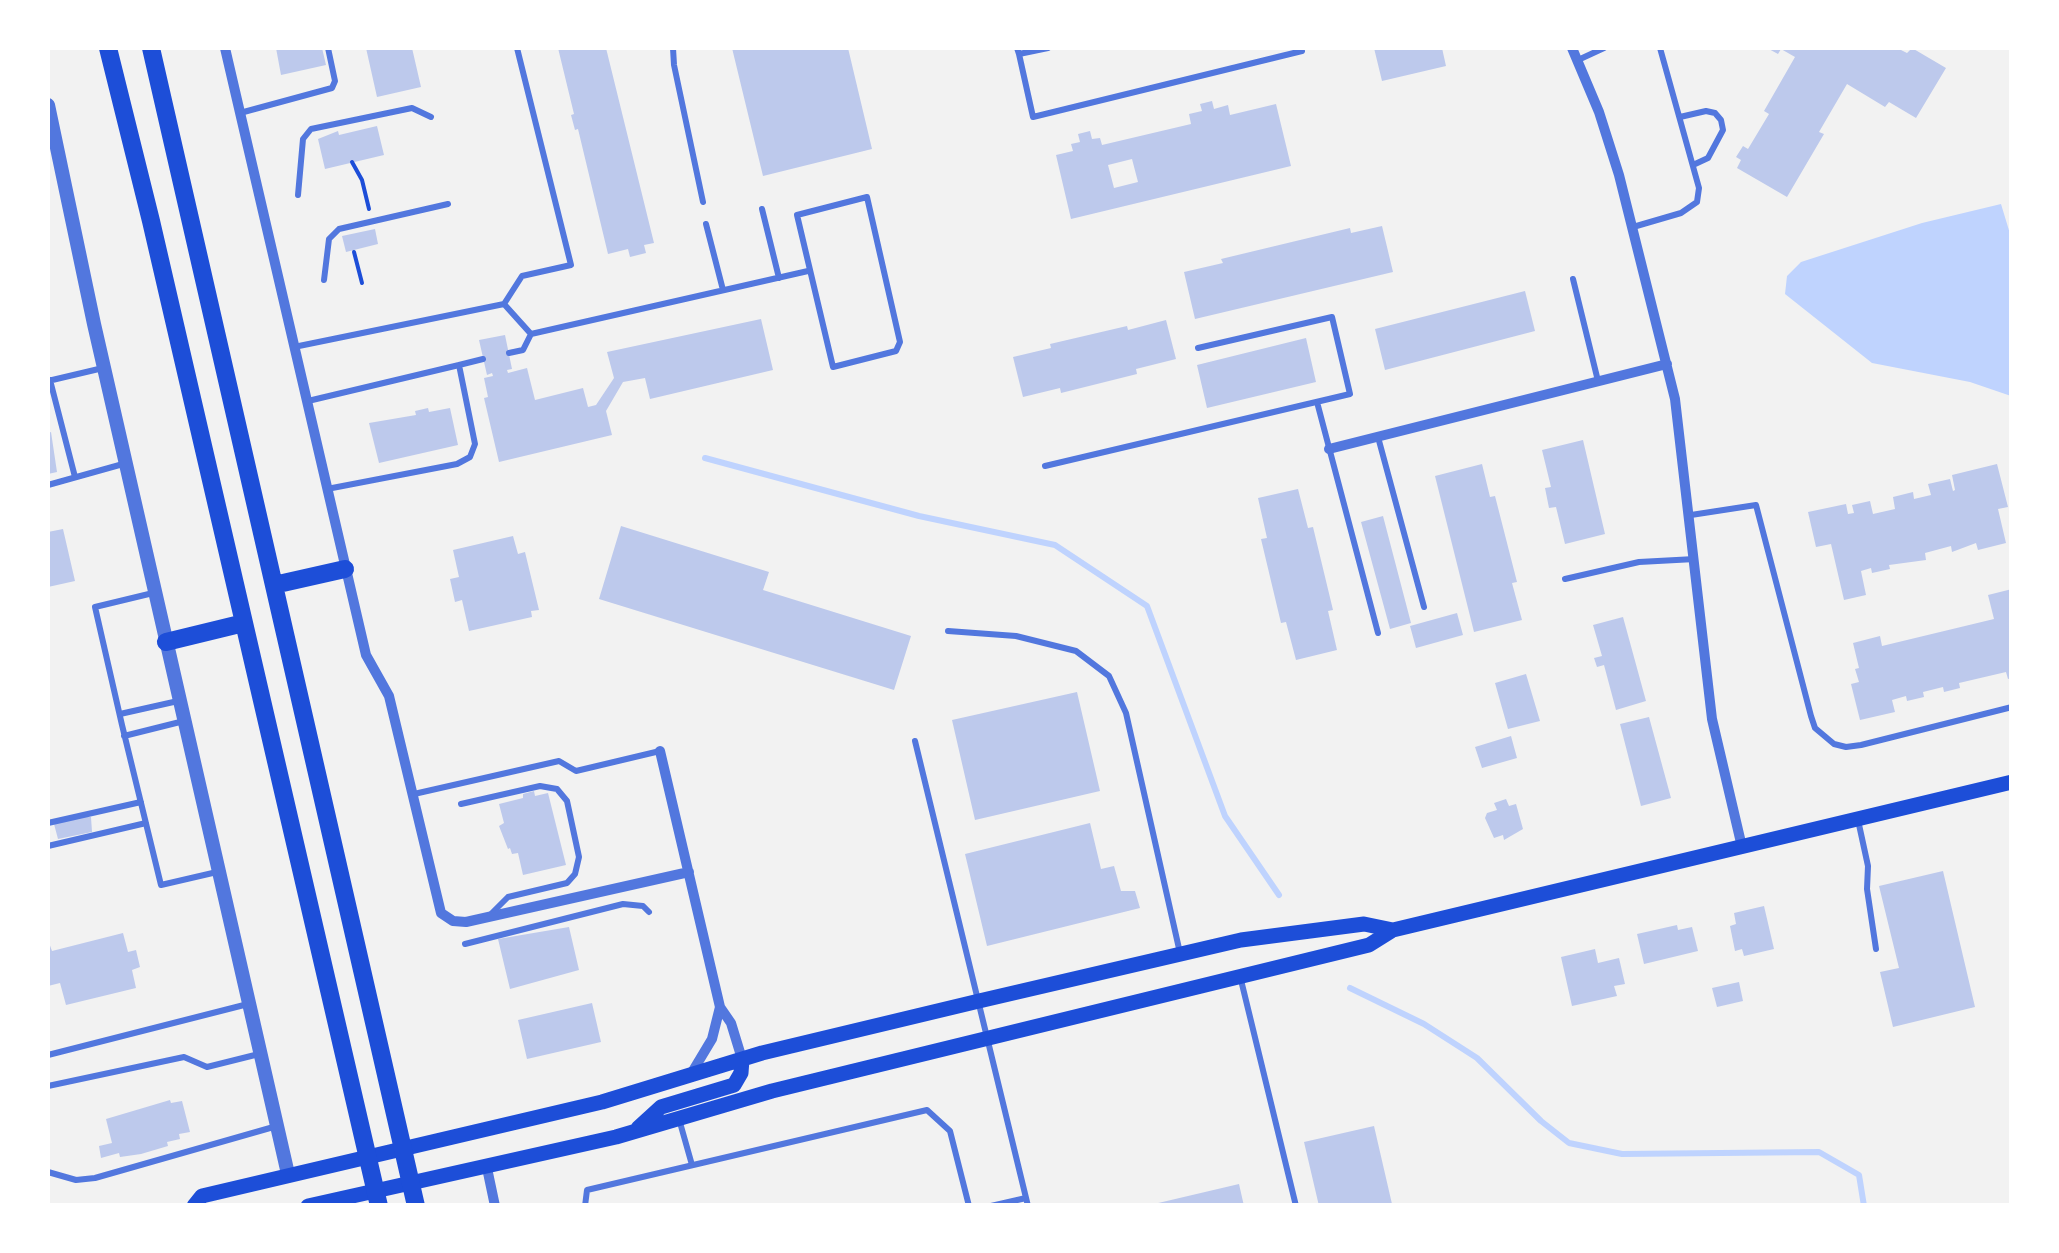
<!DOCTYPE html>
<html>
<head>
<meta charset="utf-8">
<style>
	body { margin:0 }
	#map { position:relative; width:2059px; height:1253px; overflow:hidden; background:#f2f2f2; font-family:"DM Sans",sans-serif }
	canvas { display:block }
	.frame { position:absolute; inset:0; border:50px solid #fff; pointer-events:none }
</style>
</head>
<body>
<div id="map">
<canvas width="2059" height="1253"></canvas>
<div class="frame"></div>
</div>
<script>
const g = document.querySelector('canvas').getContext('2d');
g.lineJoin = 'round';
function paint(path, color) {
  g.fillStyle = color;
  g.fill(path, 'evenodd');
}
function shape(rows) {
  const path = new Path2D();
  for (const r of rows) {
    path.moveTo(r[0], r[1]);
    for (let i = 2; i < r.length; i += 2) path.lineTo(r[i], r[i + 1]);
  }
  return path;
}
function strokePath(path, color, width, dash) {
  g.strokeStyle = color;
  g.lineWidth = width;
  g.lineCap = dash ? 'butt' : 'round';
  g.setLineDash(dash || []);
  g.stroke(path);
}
paint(shape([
	[2001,204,2011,237,2011,396,1970,382,1872,363,1785,294,1787,276,1801,262,1922,223]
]), '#bfd3fe');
strokePath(shape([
	[705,458,919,516,1055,545,1147,606,1225,816,1279,895],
	[1350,988,1424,1024,1477,1058,1541,1121,1569,1143,1622,1154,1819,1152,1859,1175,1864,1206]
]), '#bfd3fe', 6);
paint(shape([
	[276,48,322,48,326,65,281,75],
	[366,48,412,48,421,87,377,97],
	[558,48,606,48,654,243,644,245,646,253,630,257,628,249,608,254,578,129,575,130,571,115,574,114],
	[732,48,848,48,872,149,763,176],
	[1374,48,1442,48,1446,66,1382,81],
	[1767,48,1897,48,1907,53,1912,48,1946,68,1916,118,1889,102,1885,107,1847,84,1819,132,1824,134,1787,197,1737,168,1741,160,1736,157,1743,146,1748,149,1769,114,1764,111,1795,57,1781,49,1778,54],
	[1212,101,1214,109,1228,105,1230,115,1276,104,1291,166,1071,219,1056,155,1073,151,1071,144,1080,142,1078,134,1090,131,1092,139,1100,138,1102,145,1191,124,1189,114,1202,111,1200,104],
	[1132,159,1138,182,1114,188,1108,165],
	[377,126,384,155,325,169,318,139,338,131,339,135],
	[1382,226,1393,272,1195,319,1184,272,1223,263,1221,259,1350,228,1351,233],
	[375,229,378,244,346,252,342,236],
	[1525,291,1535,331,1385,370,1375,329],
	[761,319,773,370,650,399,645,378,623,382,606,411,612,435,499,462,484,398,488,397,484,378,493,376,492,373,487,375,479,340,505,335,512,369,507,370,508,373,527,368,535,400,583,388,588,407,596,405,614,378,607,352],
	[1166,320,1176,359,1136,369,1137,374,1061,393,1060,388,1023,397,1013,357,1051,348,1050,344,1127,326,1128,330],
	[1306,338,1316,382,1207,408,1197,365],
	[428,408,429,412,450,408,458,445,379,463,369,423,416,415,415,411],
	[51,432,57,472,48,474,48,433],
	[1583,440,1605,534,1565,544,1556,507,1549,508,1545,488,1551,487,1542,450],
	[1482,464,1490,497,1495,496,1517,582,1512,583,1522,620,1474,632,1435,476],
	[1997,464,2008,507,1998,509,2006,543,1978,550,1976,543,1952,552,1951,546,1925,553,1926,560,1889,565,1890,569,1872,573,1871,568,1861,571,1866,595,1844,600,1831,544,1816,547,1808,512,1846,504,1848,514,1854,513,1852,505,1870,501,1873,514,1895,509,1893,497,1913,492,1914,499,1931,495,1928,484,1950,479,1953,491,1955,490,1952,475],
	[1298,489,1308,528,1313,527,1333,610,1328,611,1337,650,1296,660,1286,622,1281,623,1261,539,1267,538,1258,498],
	[1383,516,1411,623,1390,629,1361,522],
	[621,526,769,572,763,590,911,636,894,690,599,599],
	[63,529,75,581,48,587,48,532],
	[513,536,518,554,525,552,539,610,531,611,532,617,469,631,462,600,455,602,450,579,459,577,453,550],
	[2012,589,2012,678,2008,679,2006,672,1959,683,1960,688,1944,692,1943,687,1923,692,1924,697,1907,701,1906,696,1892,700,1895,712,1860,720,1851,684,1859,682,1855,669,1859,668,1853,643,1880,636,1882,646,1994,619,1988,595],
	[1457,613,1463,635,1416,648,1410,626],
	[1623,617,1646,701,1616,710,1604,665,1597,667,1594,658,1602,656,1593,625],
	[1526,674,1540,721,1508,729,1495,683],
	[1077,692,1100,791,975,820,952,720],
	[1649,717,1671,798,1641,806,1620,724],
	[1511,736,1517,758,1482,768,1475,747],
	[534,791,535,796,548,793,566,865,523,875,518,853,512,854,510,848,508,849,499,826,504,823,499,804,523,798,523,794],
	[1506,799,1509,806,1516,804,1523,829,1504,840,1503,835,1494,838,1485,818,1487,813,1497,810,1494,803],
	[83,817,91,817,92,832,58,839,54,824],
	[1090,823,1101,869,1114,866,1121,891,1135,891,1140,908,987,946,965,854],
	[1943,871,1975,1007,1893,1027,1880,972,1899,968,1879,886],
	[1764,906,1774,949,1744,956,1742,949,1735,951,1730,926,1736,924,1734,913],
	[1677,925,1678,930,1692,927,1698,951,1644,964,1637,934],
	[569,927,579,970,510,989,498,939],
	[123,933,128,952,136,950,140,967,132,970,136,988,66,1005,60,983,48,986,48,940,52,951],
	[1595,949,1598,963,1619,958,1625,984,1614,986,1617,996,1572,1006,1561,957],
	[1739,982,1743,1001,1717,1007,1712,988],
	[592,1003,601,1042,527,1059,518,1020],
	[170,1100,171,1103,182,1101,190,1132,179,1134,180,1139,167,1142,168,1146,141,1154,120,1157,119,1153,101,1158,99,1146,112,1143,106,1119],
	[1374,1126,1392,1204,1319,1206,1304,1142],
	[1239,1184,1244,1206,1154,1206,1154,1204]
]), '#bdc9ec');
strokePath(shape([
	[352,162,362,180,369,209],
	[354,252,362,283]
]), '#1d4ed8', 4);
strokePath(shape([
	[673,48,674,65,703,202],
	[1017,48,1019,54,1048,48],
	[1019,54,1033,117,1302,51,1301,48],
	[1578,60,1604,48],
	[240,113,332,88,335,81,328,48],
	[1680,117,1706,111,1715,113,1721,120,1723,130,1708,158,1693,165],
	[298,195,303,139,311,129,412,108,431,117],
	[867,197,900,342,896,351,833,367,797,215,867,197],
	[762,209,779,278],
	[706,224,723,290],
	[1633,227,1681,213,1697,202,1699,188,1660,48],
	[1573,279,1598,381],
	[324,280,329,239,339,229,448,204],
	[504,304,522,276,571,265,517,48],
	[294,347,504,304,531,334,808,271],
	[509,353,523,350,531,334],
	[459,365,483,359],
	[50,380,75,477],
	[48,381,103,368],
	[308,401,459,365,475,444,470,457,457,464,327,489],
	[1317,402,1378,633],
	[1378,437,1424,607],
	[1045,466,1350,394,1332,317,1198,348],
	[48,485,123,464],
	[1691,515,1756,505,1811,716,1815,728,1834,744,1846,747,1861,745,2012,707],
	[1565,579,1639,562,1695,559],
	[153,593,95,607,122,725,161,885,217,872],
	[948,631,1016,636,1076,651,1109,676,1126,713,1180,953],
	[120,714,178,701],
	[124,736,184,721],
	[915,741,1028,1206],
	[414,794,559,761,576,771,660,751],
	[461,804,540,786,557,789,567,801,579,857,575,874,567,883,508,897,492,913],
	[1858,820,1868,866,1867,889,1876,949],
	[48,823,141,802],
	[48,846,146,823],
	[465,944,623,904,643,906,649,912],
	[1241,980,1296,1206],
	[48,1055,248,1004],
	[48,1086,184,1057,207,1067,259,1054],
	[679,1119,692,1165],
	[48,1172,76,1180,95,1178,277,1126],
	[585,1206,587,1190,927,1110,950,1131,969,1206],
	[991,1206,1026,1198]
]), '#5277de', 6);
strokePath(shape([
	[225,48,366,655,389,696,441,913,453,921,466,922,689,872],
	[1572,48,1599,112,1619,175,1675,399,1712,719,1742,847],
	[1329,449,1667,364],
	[660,751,720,1007,731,1023,742,1059],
	[691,1074,712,1039,720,1007],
	[487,1168,495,1206]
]), '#5277de', 10);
strokePath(shape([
	[48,105,94,324,288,1174]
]), '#5277de', 14);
strokePath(shape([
	[638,1128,661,1107,734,1085,741,1073,742,1059],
	[194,1206,202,1196,602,1102,762,1053,979,1001,1241,940,1364,924,1393,930],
	[308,1206,616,1137,772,1091,1369,945,1393,930,2012,782]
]), '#1d4ed8', 15);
strokePath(shape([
	[108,48,151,221,379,1206],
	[151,48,416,1206],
	[274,585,345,569],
	[166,642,244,623]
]), '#1d4ed8', 18);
</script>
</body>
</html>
